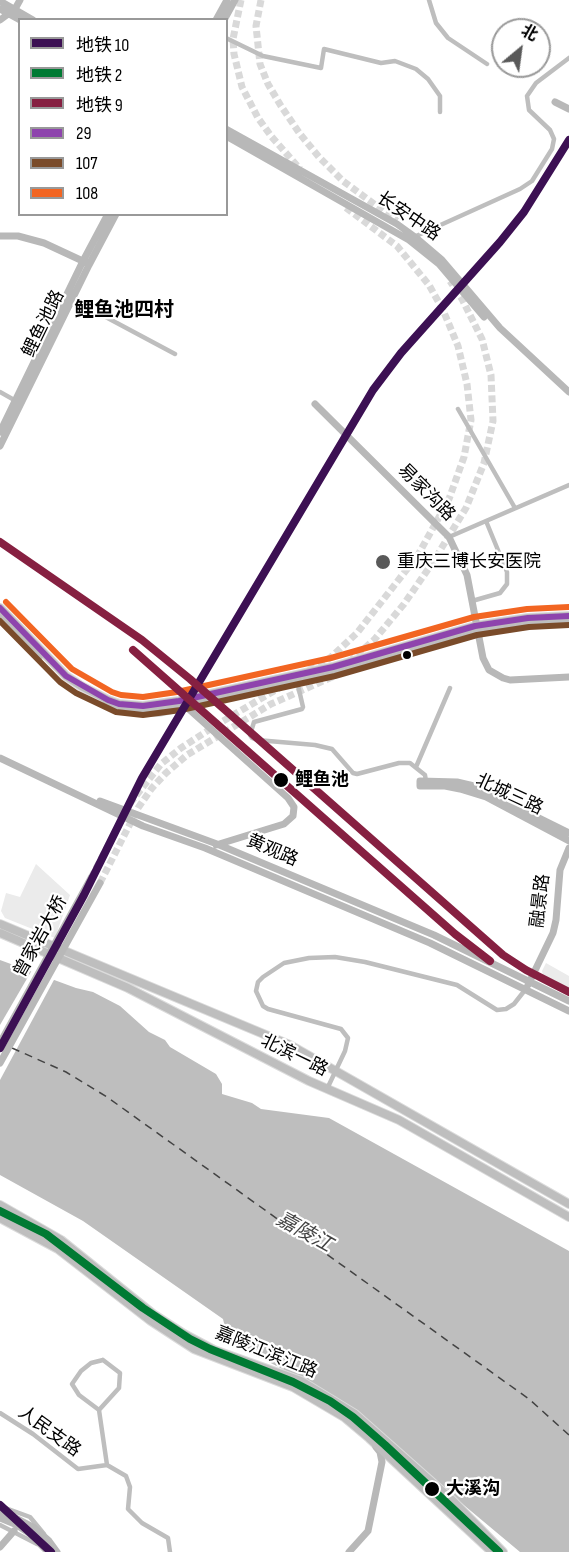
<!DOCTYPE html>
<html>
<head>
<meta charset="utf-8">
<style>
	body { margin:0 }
	#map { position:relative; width:569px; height:1552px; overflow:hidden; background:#fff; font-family:"Sofia Sans Condensed","Noto Sans SC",sans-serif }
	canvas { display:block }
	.legend { position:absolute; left:18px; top:18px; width:210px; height:198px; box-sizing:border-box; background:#fff; border:2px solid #999; margin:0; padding:8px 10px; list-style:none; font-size:18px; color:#000 }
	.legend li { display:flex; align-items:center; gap:12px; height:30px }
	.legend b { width:30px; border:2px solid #999 }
	.north { position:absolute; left:491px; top:18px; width:60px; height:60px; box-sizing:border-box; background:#fff; border:2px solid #999; border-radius:50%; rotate:29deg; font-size:16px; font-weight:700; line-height:24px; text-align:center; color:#000 }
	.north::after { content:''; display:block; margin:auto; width:21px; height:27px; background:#595959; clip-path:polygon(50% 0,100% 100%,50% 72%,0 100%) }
</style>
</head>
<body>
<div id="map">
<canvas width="569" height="1552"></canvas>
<ul class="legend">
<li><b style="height:8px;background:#3c1053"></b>地铁 10</li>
<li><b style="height:8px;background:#007a33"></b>地铁 2</li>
<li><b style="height:8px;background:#862041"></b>地铁 9</li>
<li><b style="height:8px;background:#8e44ad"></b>29</li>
<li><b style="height:8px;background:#7a4b2a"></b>107</li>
<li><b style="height:8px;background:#f26522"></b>108</li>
</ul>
<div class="north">北</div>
</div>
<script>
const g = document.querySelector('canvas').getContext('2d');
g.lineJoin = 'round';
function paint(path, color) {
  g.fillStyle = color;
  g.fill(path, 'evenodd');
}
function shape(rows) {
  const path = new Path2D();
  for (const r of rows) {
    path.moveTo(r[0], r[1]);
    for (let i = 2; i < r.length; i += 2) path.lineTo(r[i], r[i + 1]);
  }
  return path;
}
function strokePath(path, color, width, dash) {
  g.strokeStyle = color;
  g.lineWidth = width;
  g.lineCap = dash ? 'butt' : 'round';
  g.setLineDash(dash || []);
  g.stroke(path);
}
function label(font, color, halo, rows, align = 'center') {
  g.font = font + ' "Sofia Sans Condensed","Noto Sans SC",sans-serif';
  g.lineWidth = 4.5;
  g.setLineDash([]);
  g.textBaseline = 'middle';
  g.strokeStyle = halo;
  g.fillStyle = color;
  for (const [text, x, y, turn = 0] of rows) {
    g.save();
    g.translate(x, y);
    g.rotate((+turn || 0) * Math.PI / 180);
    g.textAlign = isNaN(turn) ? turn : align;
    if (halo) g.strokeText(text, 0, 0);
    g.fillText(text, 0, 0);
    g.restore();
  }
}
paint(shape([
	[36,864,70,895,55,938,5,918,1,911,6,893,20,897],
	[546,963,569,976,569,996,545,984,542,971]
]), '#ebebeb');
paint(shape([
	[0,960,76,988,93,992,120,1006,149,1032,165,1040,170,1047,216,1074,222,1084,222,1094,252,1103,261,1109,329,1118,569,1251,569,1552,520,1552,441,1486,367,1419,334,1396,267,1361,229,1344,223,1319,83,1221,0,1175]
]), '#bebebe');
paint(shape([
	[32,970,55,978,0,1080,0,1025]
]), '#fff');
strokePath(shape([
	[12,1048,66,1072,107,1097,529,1399,569,1435]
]), '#434343', 1.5, [8, 6]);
strokePath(shape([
	[241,0,233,39,234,54,242,87,258,118,271,136,300,169],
	[261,0,256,26,260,64,268,84,281,106,300,134,319,157,343,181,397,221],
	[349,662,374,640,404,604,433,562,466,508,484,463,493,421,491,375,482,339,462,299,450,281],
	[309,670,330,658,357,633,418,555,449,499,464,457,471,420,467,384,458,346,443,310,429,285,397,246,345,207],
	[91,878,131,802,161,764,181,748,218,724,284,685],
	[100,883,138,808,152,788,166,773,187,755,271,704,332,677,336,673]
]), '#d9d9d9', 7, [7, 3.5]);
const primary = shape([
	[0,608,66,676,81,686,108,700,119,704,143,706,179,701,333,667,475,626,528,618,569,616],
	[0,616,39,656],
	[106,705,131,711,158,712,335,673,476,632,527,623,569,622],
	[0,924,290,1045,569,1204],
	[0,933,128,988,309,1081,399,1120,569,1217],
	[0,1205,61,1240,153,1314,184,1334,214,1350,301,1381,355,1414,452,1500,503,1552],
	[0,1218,58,1249,151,1321,194,1349,293,1387,344,1417,369,1438,492,1552]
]);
strokePath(primary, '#dbdbdb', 10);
strokePath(shape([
	[429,0,436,23,448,38,487,64],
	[226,38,263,56,321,68,324,49,381,63,395,61,416,69,428,79,440,96,440,112],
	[414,237,520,189,532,181,552,149,554,139,550,130,529,110,527,96,536,83,569,58],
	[72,299,175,354],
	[0,392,16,401],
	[458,409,515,508],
	[449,537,569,485],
	[472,601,500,593,507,584,507,572,486,521],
	[297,681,303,707,302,709,254,722,250,735,252,738,257,740,315,745,332,749,353,773,357,774,399,763,410,763,425,775,426,781],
	[416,767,450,688],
	[327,1089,345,1051,348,1038,341,1029,268,1009,263,1006,256,991,258,982,263,977,284,963,309,958,335,957,365,962,457,985,497,1010,506,1009,514,1004,525,990],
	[103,1360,120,1373,119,1388,99,1410,79,1395,72,1384,81,1371,91,1363,103,1360],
	[99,1410,107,1465],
	[0,1413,33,1434,78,1469,107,1465,126,1476,130,1487,128,1509,142,1523,168,1538,170,1552],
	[0,1506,30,1517,44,1534],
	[0,1525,37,1544]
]), '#bebebe', 4.5);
strokePath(shape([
	[0,1,33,20],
	[0,9,20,20],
	[0,20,15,9,20,0],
	[216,20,227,0],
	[224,20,235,0],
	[555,102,569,109],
	[226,129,397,224,415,237,442,260,500,328,569,392],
	[226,136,409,240,439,264,484,317],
	[0,236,18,236,44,243,87,263],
	[315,404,449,537,467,575,483,658,489,670,503,678,510,680,569,677],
	[0,432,83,261,108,214],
	[0,446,89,265,116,214],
	[183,704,288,798,294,807,293,816,284,824,216,845],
	[0,758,143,826,205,848,430,943,569,1011],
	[100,801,217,844,434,935,569,1001],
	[569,833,474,786,457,782,420,781,420,786,445,786,460,789,486,797,569,841],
	[528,985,553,933,556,920,560,870,569,848],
	[0,1512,8,1514,33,1527,49,1541,57,1552],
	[0,1518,17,1525,29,1533,48,1552],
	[0,1547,14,1531],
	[349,1552,368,1531,382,1462,380,1452,376,1447]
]), '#b8b8b8', 7);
strokePath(primary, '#bebebe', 8);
strokePath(shape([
	[0,1043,91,878],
	[0,1063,100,883]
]), '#b8b8b8', 7);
strokePath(shape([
	[0,608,66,676,108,700,119,704,143,706,179,701,333,667,475,626,528,618,569,616]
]), '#8e44ad', 6);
strokePath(shape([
	[0,621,60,682,76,693,116,712,143,715,181,710,335,676,477,635,529,627,569,625]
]), '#7a4b2a', 6);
strokePath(shape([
	[6,602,72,669,112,692,121,695,143,697,177,692,331,658,474,617,527,609,569,607]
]), '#f26522', 6);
strokePath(shape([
	[0,1048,84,895,142,778,373,390,401,353,500,242,524,212,569,140],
	[0,1505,51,1552]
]), '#3c1053', 8);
strokePath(shape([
	[0,1211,46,1234,143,1308,190,1339,210,1349,293,1382,330,1401,353,1417,385,1445,499,1552]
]), '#007a33', 8);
strokePath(shape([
	[0,542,142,640,190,679,503,955,526,970,569,992],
	[133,650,455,934,490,961]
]), '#862041', 8);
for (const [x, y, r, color] of [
	[383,562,8,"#595959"],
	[407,655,5,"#000"],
	[281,780,8,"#000"],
	[432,1489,8,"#000"]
]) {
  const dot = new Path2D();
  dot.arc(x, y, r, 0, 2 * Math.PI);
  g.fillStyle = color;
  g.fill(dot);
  strokePath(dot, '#fff', 2);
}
label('18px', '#000', '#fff', [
	["长安中路",408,217,34],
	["鲤鱼池路",44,324,-64],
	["易家沟路",426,493,45],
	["北城三路",509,795,25],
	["黄观路",272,851,23],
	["融景路",541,901,-83],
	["曾家岩大桥",41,937,-61],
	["北滨一路",294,1056,26],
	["嘉陵江滨江路",266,1353,22],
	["人民支路",49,1432,36]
]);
label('18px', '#000', '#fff', [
	["重庆三博长安医院",397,562]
], 'left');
label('bold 18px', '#000', '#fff', [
	["鲤鱼池",295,780],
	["大溪沟",446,1489]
], 'left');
label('bold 20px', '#000', '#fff', [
	["鲤鱼池四村",124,311]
]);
label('italic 20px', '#434343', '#fff', [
	["嘉陵江",304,1233,29]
]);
</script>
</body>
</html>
